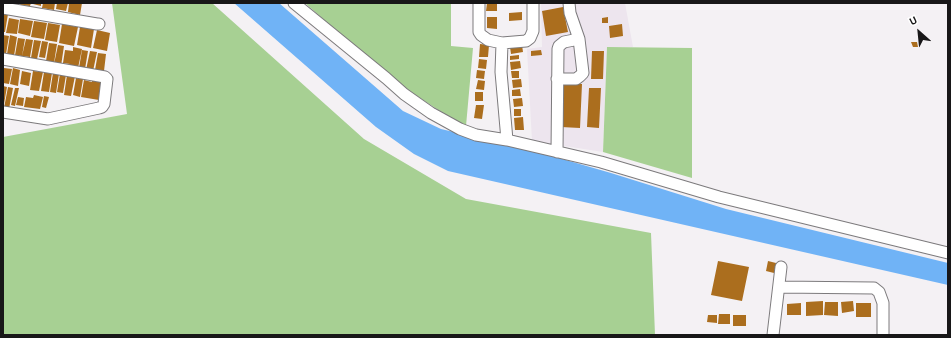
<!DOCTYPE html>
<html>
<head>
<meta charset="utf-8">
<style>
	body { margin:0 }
	#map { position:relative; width:951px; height:338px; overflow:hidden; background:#f4f1f4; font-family:"Alegreya Sans",sans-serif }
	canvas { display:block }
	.frame { position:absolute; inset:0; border:4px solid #181718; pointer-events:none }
	.north { position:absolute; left:899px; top:12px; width:40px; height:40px; -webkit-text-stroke:3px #fff; paint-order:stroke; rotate:333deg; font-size:11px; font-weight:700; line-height:16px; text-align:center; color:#181718 }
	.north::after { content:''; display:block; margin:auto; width:14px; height:18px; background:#181718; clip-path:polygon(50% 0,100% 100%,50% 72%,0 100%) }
</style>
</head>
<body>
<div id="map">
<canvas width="951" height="338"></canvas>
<div class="frame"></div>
<div class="north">U</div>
</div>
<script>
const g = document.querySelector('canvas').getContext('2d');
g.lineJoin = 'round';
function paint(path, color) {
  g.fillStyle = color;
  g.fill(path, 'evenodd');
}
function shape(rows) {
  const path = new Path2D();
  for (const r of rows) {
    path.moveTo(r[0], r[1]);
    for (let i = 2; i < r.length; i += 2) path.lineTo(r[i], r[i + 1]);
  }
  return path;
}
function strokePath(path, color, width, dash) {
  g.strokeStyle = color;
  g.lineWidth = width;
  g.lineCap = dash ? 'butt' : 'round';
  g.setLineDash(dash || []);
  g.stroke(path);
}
paint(shape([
	[541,3,625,3,633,47,607,48,603,152,532,141,527,49,542,47]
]), '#ede5ee');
paint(shape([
	[112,3,212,3,364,139,466,199,651,233,655,335,3,335,3,137,127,114],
	[305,3,451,3,451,46,473,48,466,126,455,121,390,78],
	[607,47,692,48,692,178,603,152]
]), '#a7d093');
paint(shape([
	[234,3,279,3,403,111,441,129,531,150,611,173,726,209,948,263,948,285,448,171,414,154,376,127]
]), '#70b3f6');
paint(shape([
	[21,3,31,3,30,6,20,5],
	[33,3,41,3,41,6,33,4],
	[43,3,55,3,54,10,42,8],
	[57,3,68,3,66,11,56,9],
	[69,3,82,3,80,15,68,12],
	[487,3,497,4,497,11,486,11],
	[563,7,568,32,546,36,542,11],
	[522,12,522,20,509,21,509,13],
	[3,13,8,14,5,32,3,32],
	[487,17,497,17,497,29,487,28],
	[608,17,608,23,602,23,602,18],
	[9,18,19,20,17,34,6,33],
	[20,19,33,21,30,36,18,33],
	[34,21,47,23,44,39,31,37],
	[48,23,60,25,57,42,45,40],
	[62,24,78,27,74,46,59,43],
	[622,24,623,36,610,38,609,26],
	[80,27,94,29,91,48,77,45],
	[97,30,110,33,107,51,93,48],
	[3,35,9,36,6,54,3,54],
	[10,35,17,37,14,56,7,54],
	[18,38,25,39,22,56,15,55],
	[26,39,33,40,30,57,22,56],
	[34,40,41,41,37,59,31,58],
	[42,41,48,42,45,58,39,57],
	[911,42,917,42,918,47,913,47],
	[49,43,57,44,54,63,46,61],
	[480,44,489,45,488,57,479,57],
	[58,45,64,46,61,66,54,64],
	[522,45,523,52,511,54,510,47],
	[73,47,82,49,78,68,70,67,70,64,63,63,65,50,73,51],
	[82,50,88,51,85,69,79,68],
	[541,50,542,55,531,56,531,51],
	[90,51,97,52,93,71,86,70],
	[592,51,604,51,603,79,591,79],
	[98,53,106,54,104,71,95,70],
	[519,55,519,59,510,60,510,56],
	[479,59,487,60,486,69,478,68],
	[520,61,521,68,511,70,510,62],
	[4,68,12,69,9,84,3,83],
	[13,68,20,70,18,86,10,84],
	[477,70,485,71,484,79,476,78],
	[22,71,31,73,29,86,20,84],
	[33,71,43,72,39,91,30,90],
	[511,71,519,71,519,78,512,78],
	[44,72,52,73,49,92,41,91],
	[53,73,59,74,56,93,50,92],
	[60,74,66,75,63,93,57,92],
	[67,75,75,76,71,96,64,95],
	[76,78,83,79,80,97,73,95],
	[92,79,102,81,99,100,81,97,84,80,92,82],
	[521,79,522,87,513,88,512,80],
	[478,80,485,81,484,90,476,89],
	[562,83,582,84,580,128,561,127],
	[3,86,7,87,4,104,3,104],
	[8,87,13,88,9,109,4,108],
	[15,88,19,88,15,106,11,105],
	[589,88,601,88,599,128,587,127],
	[520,89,521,96,512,96,512,90],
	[475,92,483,92,483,101,475,101],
	[34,95,43,97,40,109,24,107,26,97,33,98],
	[44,96,49,97,46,108,42,107],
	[18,97,24,98,23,106,16,105],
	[522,98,523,106,514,107,513,99],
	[476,105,484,105,482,119,474,118],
	[514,109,521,109,521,116,514,116],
	[523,117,524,130,515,130,514,118],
	[718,261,749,267,742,301,711,295],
	[768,261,776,263,774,273,766,271],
	[823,301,823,315,806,316,806,302],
	[853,301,854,311,842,313,841,302],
	[825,302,838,302,838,316,824,315],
	[801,303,801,315,787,315,787,304],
	[856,303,871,303,871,317,856,317],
	[719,314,730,314,730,324,718,324],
	[708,315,717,315,717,323,707,322],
	[733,315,746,315,746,326,733,326]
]), '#ab6e1e');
const minor = shape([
	[294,3,386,78,404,94,431,113,460,129,476,135,507,140,601,162,719,197,948,253],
	[479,3,479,32,481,35,488,40,502,43,526,41,530,38,533,31,533,3],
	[3,8,97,24,99,24],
	[502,43,501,72,507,140],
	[3,59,105,77,107,79,104,104,102,107,99,108,48,119,3,112],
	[557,79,576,79,580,76,583,73,579,39],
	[557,152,558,49,559,46,564,42,579,39,570,13,569,3],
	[779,287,874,288,879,292,883,303,883,335],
	[773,335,781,267]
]);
strokePath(minor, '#7c7a7c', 13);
strokePath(minor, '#fff', 11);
</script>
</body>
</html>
